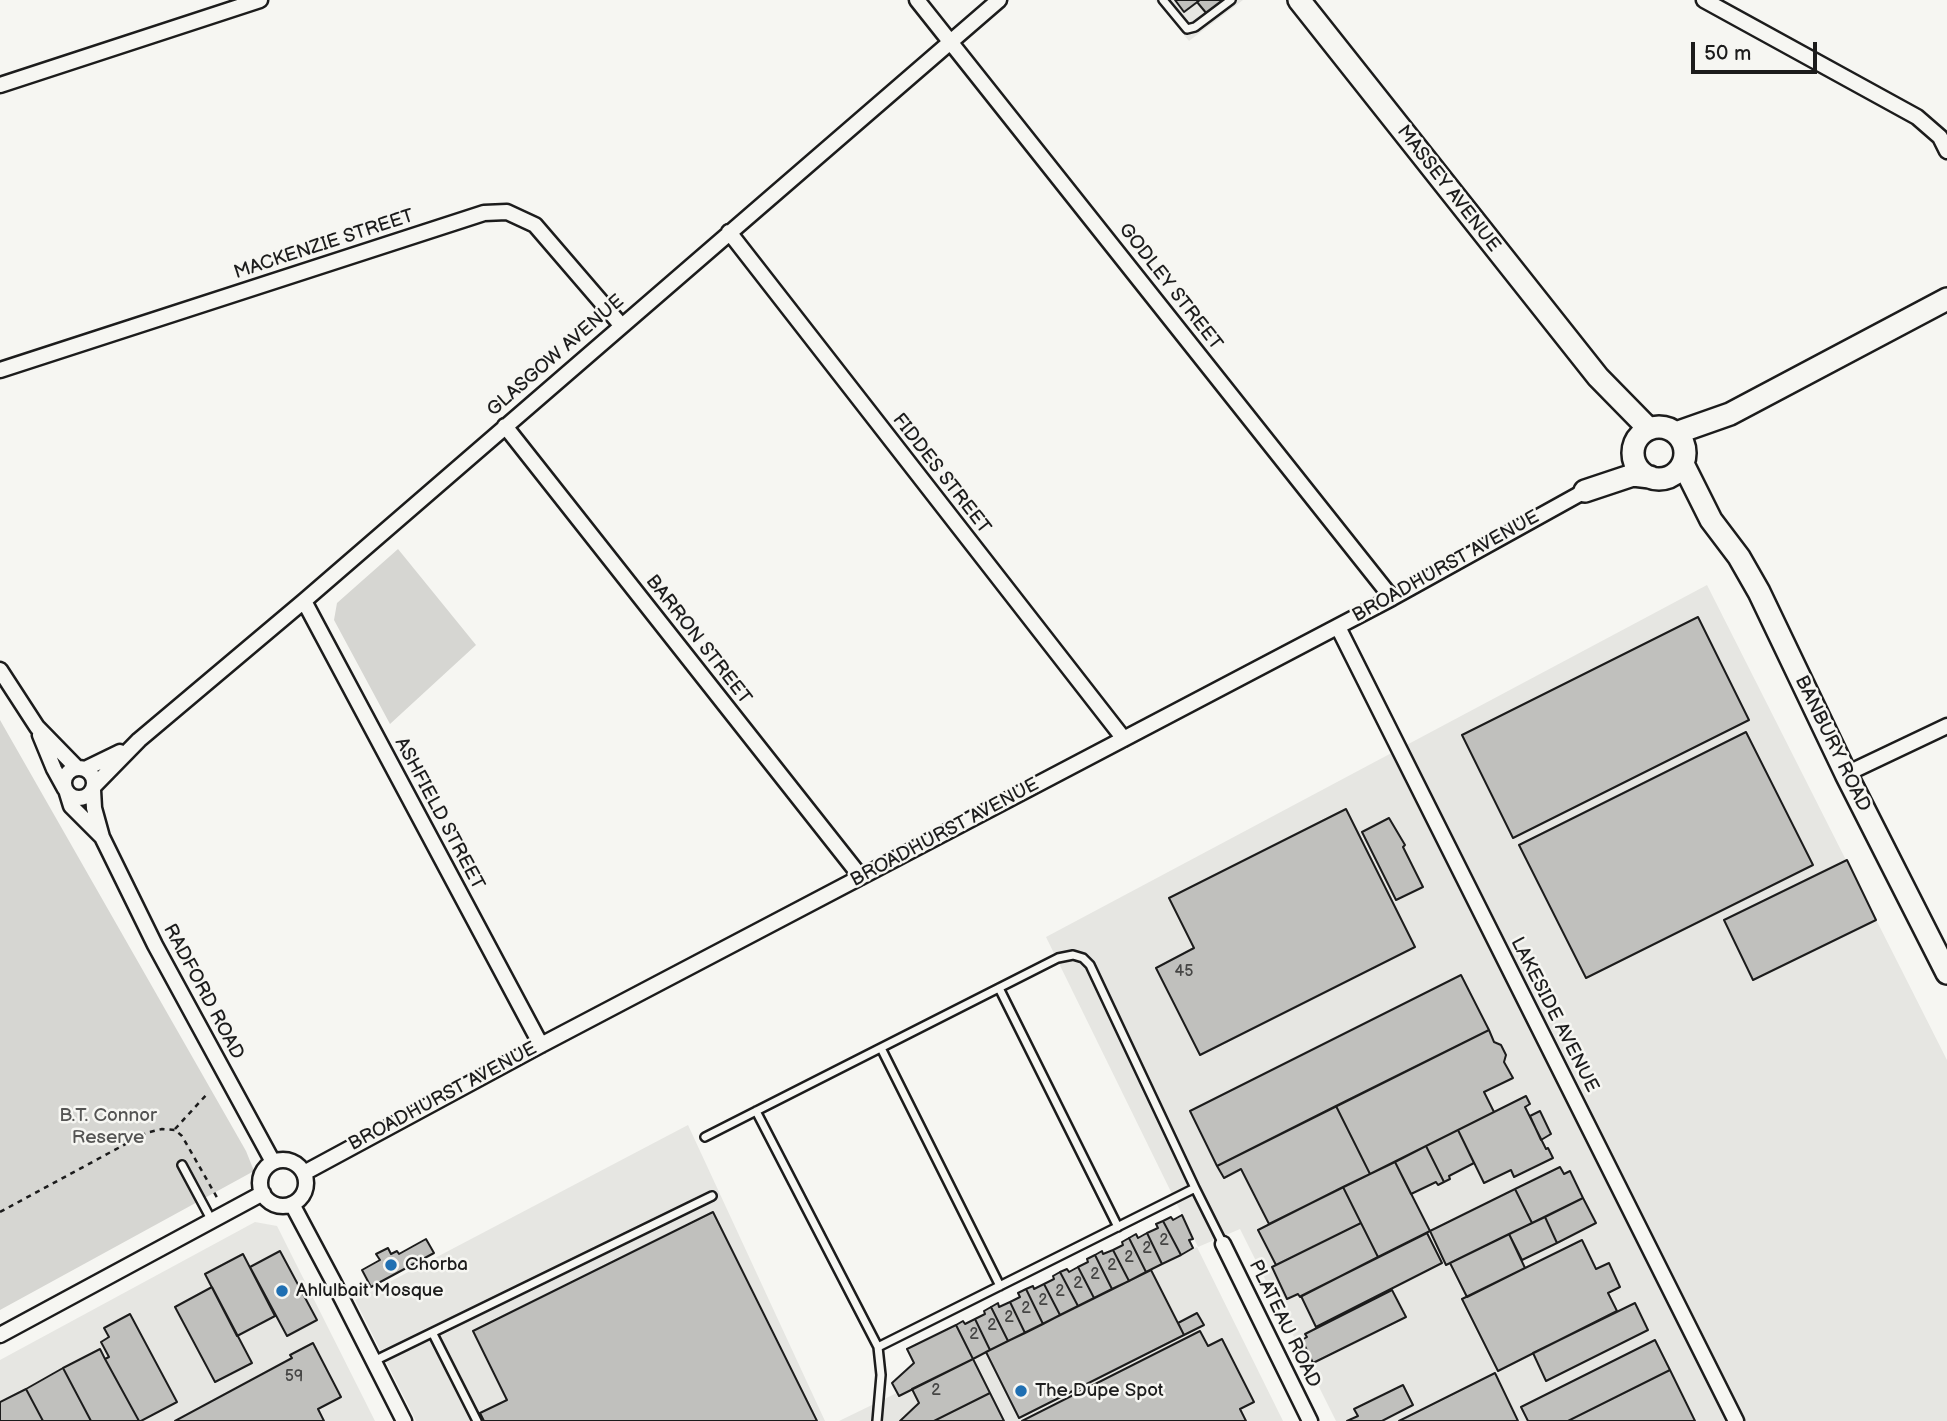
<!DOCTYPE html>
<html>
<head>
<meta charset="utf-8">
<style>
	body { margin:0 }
	#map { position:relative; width:1947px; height:1421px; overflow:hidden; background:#f6f6f2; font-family:"Balsamiq Sans",sans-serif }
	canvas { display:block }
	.scale { position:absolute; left:1691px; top:42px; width:126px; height:32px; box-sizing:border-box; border:4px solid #1c1c1c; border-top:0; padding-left:9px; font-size:21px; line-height:24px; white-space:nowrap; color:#1c1c1c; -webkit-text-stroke:5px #f6f6f2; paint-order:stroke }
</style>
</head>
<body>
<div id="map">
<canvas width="1947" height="1421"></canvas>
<div class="scale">50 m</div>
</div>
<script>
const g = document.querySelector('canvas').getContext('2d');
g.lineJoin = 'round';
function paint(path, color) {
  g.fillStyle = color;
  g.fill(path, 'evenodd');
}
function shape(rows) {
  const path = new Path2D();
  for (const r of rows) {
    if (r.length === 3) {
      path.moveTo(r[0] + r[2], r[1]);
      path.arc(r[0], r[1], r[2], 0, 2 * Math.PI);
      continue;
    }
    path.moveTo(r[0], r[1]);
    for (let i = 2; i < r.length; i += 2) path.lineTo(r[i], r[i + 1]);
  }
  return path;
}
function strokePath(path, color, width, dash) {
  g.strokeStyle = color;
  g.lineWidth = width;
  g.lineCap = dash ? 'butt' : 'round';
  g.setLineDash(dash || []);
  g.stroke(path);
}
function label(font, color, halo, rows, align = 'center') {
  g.font = font + ' "Balsamiq Sans",sans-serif';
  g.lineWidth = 5;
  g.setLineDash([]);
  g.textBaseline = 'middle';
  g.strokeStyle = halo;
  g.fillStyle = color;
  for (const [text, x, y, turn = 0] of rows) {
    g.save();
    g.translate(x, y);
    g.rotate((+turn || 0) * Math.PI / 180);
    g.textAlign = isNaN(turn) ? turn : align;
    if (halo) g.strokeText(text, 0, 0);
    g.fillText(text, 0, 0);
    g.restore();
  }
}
paint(shape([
	[1155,0,1243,0,1189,41],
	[1707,585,1947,1060,1947,1421,1336,1421,1240,1229,1198,1247,1046,937],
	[688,1125,825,1421,416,1421,355,1300],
	[255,1222,277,1226,375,1421,0,1421,0,1360],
	[1197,1247,1283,1421,839,1421]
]), '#e6e6e2');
paint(shape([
	[398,549,476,645,390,724,334,620,337,603],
	[0,720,246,1151,254,1171,0,1310]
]), '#d6d6d2');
const building = shape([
	[1175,0,1200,0,1184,12,1175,0],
	[1200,0,1225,0,1207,14,1197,2,1200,0],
	[1698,617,1749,720,1513,838,1462,735,1698,617],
	[1746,732,1813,865,1586,978,1519,845,1746,732],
	[1346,809,1415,947,1200,1055,1156,968,1194,948,1169,898,1346,809],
	[1389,818,1405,845,1403,847,1423,887,1396,900,1362,832,1389,818],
	[1847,860,1876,920,1753,980,1724,920,1847,860],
	[1461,975,1489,1030,1217,1166,1190,1111,1461,975],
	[1489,1030,1494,1042,1501,1045,1506,1055,1504,1062,1513,1078,1484,1092,1494,1112,1370,1174,1336,1106,1489,1030],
	[1526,1096,1530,1104,1525,1107,1546,1149,1548,1148,1553,1158,1514,1177,1511,1170,1484,1183,1458,1130,1526,1096],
	[1336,1106,1370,1174,1269,1224,1241,1169,1224,1178,1217,1166,1336,1106],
	[1540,1111,1551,1134,1541,1140,1530,1116,1540,1111],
	[1458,1130,1474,1163,1449,1176,1450,1179,1444,1182,1426,1146,1458,1130],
	[1426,1146,1444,1182,1438,1185,1436,1182,1411,1194,1395,1162,1426,1146],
	[1395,1162,1430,1231,1378,1257,1343,1187,1395,1162],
	[1560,1167,1564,1174,1570,1171,1583,1198,1532,1223,1515,1189,1560,1167],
	[1343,1187,1361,1223,1276,1265,1258,1230,1343,1187],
	[1515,1189,1532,1223,1446,1265,1430,1231,1515,1189],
	[1583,1198,1596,1223,1557,1243,1545,1217,1583,1198],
	[713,1212,817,1421,484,1421,480,1413,507,1400,473,1331,713,1212],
	[1182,1215,1193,1239,1189,1240,1193,1248,1181,1255,1163,1221,1171,1217,1173,1220,1182,1215],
	[1545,1217,1557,1243,1522,1260,1509,1234,1545,1217],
	[1163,1221,1181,1255,1162,1264,1147,1233,1158,1228,1156,1224,1163,1221],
	[1361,1223,1378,1257,1300,1297,1298,1294,1287,1299,1272,1267,1361,1223],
	[1147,1233,1162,1264,1146,1272,1129,1238,1136,1234,1138,1238,1147,1233],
	[1427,1233,1442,1263,1316,1327,1301,1296,1427,1233],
	[1509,1234,1525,1268,1467,1297,1450,1263,1509,1234],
	[1129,1238,1146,1272,1129,1281,1113,1250,1123,1245,1122,1242,1129,1238],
	[426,1239,434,1253,371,1287,362,1270,380,1260,376,1254,388,1248,391,1254,397,1251,399,1254,426,1239],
	[1582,1240,1596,1269,1609,1263,1620,1287,1608,1293,1617,1311,1498,1371,1462,1299,1582,1240],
	[1113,1250,1129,1281,1112,1289,1095,1255,1102,1251,1103,1254,1113,1250],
	[280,1251,317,1320,287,1336,250,1267,280,1251],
	[243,1254,275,1316,237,1336,205,1274,243,1254],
	[1095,1255,1112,1289,1094,1298,1078,1267,1088,1262,1087,1259,1095,1255],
	[1078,1267,1094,1298,1078,1306,1060,1272,1067,1269,1069,1272,1078,1267],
	[1151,1270,1184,1335,1019,1418,986,1352,1151,1270],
	[1060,1272,1078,1306,1060,1315,1044,1284,1054,1279,1053,1276,1060,1272],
	[1044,1284,1060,1315,1043,1324,1026,1289,1033,1286,1034,1289,1044,1284],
	[212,1287,252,1363,215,1382,175,1307,212,1287],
	[1026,1289,1043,1324,1025,1333,1010,1302,1020,1297,1018,1293,1026,1289],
	[1392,1290,1406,1317,1313,1363,1302,1340,1307,1337,1305,1334,1392,1290],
	[1010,1302,1025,1333,1008,1341,991,1307,998,1303,999,1307,1010,1302],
	[1635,1303,1648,1330,1546,1381,1533,1353,1635,1303],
	[991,1307,1008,1341,990,1350,975,1319,985,1314,984,1311,991,1307],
	[1197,1313,1204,1325,1184,1335,1178,1323,1197,1313],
	[130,1314,177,1402,141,1421,139,1421,105,1359,109,1357,101,1342,109,1337,104,1328,130,1314],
	[975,1319,990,1350,973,1359,956,1325,963,1321,965,1324,975,1319],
	[956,1325,973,1359,899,1396,892,1383,914,1363,907,1349,956,1325],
	[1200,1331,1208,1346,1222,1339,1254,1402,1240,1409,1246,1421,1022,1421,1200,1331],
	[1655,1340,1670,1370,1568,1421,1528,1421,1521,1407,1655,1340],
	[313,1343,341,1397,318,1409,324,1421,175,1421,292,1358,290,1355,313,1343],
	[100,1349,105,1359,139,1421,91,1421,63,1368,100,1349],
	[973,1359,990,1393,934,1421,900,1421,919,1403,912,1389,973,1359],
	[63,1368,91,1421,43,1421,26,1389,63,1368],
	[1670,1370,1695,1421,1568,1421,1670,1370],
	[1495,1373,1518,1421,1399,1421,1495,1373],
	[1403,1385,1413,1405,1382,1421,1347,1421,1358,1416,1354,1409,1403,1385],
	[26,1389,43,1421,0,1421,0,1402,26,1389],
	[990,1393,1004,1421,934,1421,990,1393]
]);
paint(building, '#c0c0bd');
strokePath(building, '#1c1c1c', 2);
const lane = shape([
	[1163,0,1187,29,1195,27,1231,0],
	[999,988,1118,1227],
	[881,1048,1000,1286],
	[756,1111,878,1347],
	[705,1137,1058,958,1073,955,1083,958,1090,965,1195,1188],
	[182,1165,212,1221],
	[433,1334,477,1421],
	[374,1361,712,1196],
	[877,1421,881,1375,878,1347,1195,1188,1223,1244]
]);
const street = shape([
	[917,0,1392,598],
	[1704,0,1917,117,1940,137,1947,151],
	[0,85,260,0],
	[729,232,1124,739],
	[0,370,484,213,507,212,535,225,621,325],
	[505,426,861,877],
	[304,601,541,1045],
	[1338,627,1736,1421],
	[0,670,37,727,77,768],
	[40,735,54,769,65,789],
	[79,783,15],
	[85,769,120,752],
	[1846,774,1947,726],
	[95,785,139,740,304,601,999,0],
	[93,790,94,808,102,837,155,945,273,1162],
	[67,793,71,806,101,836],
	[283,1183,23],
	[304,1173,541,1045,1392,598,1585,491],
	[292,1204,333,1281,404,1421],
	[1223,1244,1310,1421],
	[0,1335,263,1193]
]);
const secondary = shape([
	[1299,0,1598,377,1649,429],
	[1659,453,26],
	[1676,433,1730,414,1947,299],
	[1683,464,1711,520,1739,557,1759,592,1846,774,1947,973],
	[1585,491,1633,475,1650,477]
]);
strokePath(lane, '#1c1c1c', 12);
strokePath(street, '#1c1c1c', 19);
strokePath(secondary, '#1c1c1c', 26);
strokePath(shape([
	[175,1129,208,1093],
	[0,1212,146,1133,162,1129,175,1130,182,1136,219,1201]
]), '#1c1c1c', 2.5, [5, 5]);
strokePath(lane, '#f6f6f2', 7);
strokePath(street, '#f6f6f2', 14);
strokePath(secondary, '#f6f6f2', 21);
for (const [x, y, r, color] of [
	[391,1265,7,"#1f6fb2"],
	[282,1291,7,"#1f6fb2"],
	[1021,1391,7,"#1f6fb2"]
]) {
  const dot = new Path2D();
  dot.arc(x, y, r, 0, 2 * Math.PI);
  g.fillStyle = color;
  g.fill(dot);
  strokePath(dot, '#f6f6f2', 2.5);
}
label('16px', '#454544', null, [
	["45",1184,972],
	["2",1164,1241],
	["2",1147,1249],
	["2",1129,1258],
	["2",1112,1266],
	["2",1095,1275],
	["2",1078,1284],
	["2",1060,1292],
	["2",1043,1301],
	["2",1026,1309],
	["2",1009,1318],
	["2",992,1326],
	["2",974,1335],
	["59",294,1377],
	["2",936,1391]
]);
label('19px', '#1c1c1c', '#f6f6f2', [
	["MASSEY AVENUE",1448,189,52],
	["MACKENZIE STREET",324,245,-18],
	["GODLEY STREET",1170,287,52],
	["GLASGOW AVENUE",556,356,-41],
	["FIDDES STREET",941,474,52],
	["BROADHURST AVENUE",1446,567,-29],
	["BARRON STREET",698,640,52],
	["BANBURY ROAD",1832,744,64],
	["ASHFIELD STREET",439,814,62],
	["BROADHURST AVENUE",945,833,-28],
	["RADFORD ROAD",203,992,62],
	["LAKESIDE AVENUE",1554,1015,63],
	["BROADHURST AVENUE",443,1097,-28],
	["PLATEAU ROAD",1284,1324,64]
]);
label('19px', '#545453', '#f6f6f2', [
	["B.T. Connor",108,1116],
	["Reserve",108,1138]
]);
label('19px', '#1c1c1c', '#f6f6f2', [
	["Chorba",405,1265],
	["Ahlulbait Mosque",296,1291],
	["The Dupe Spot",1035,1391]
], 'left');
</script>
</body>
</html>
